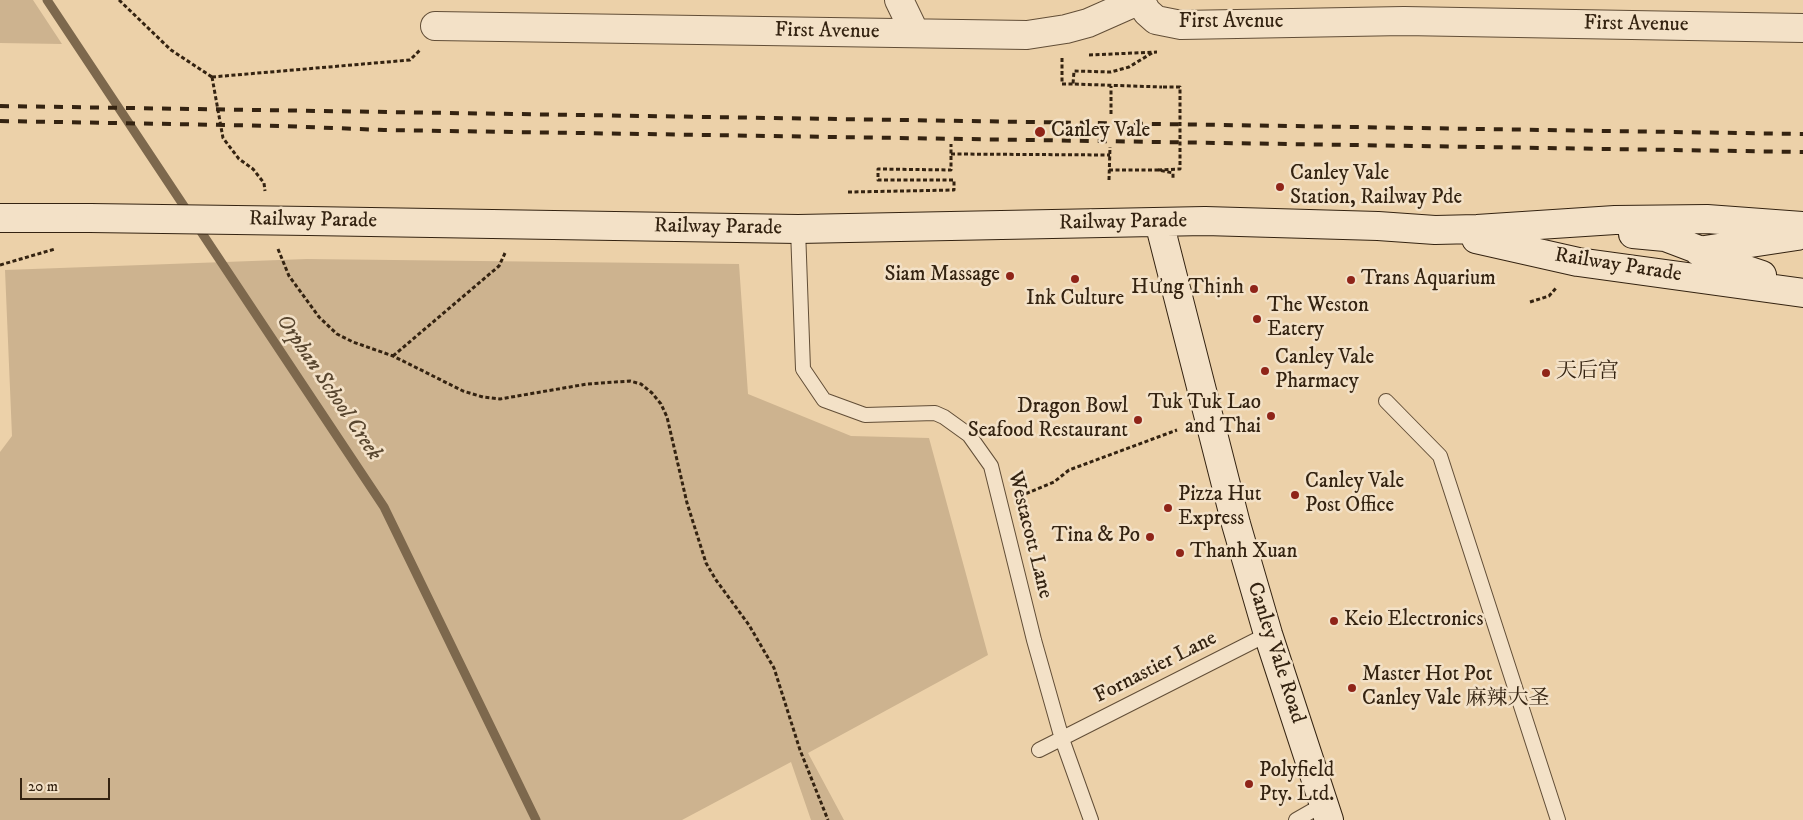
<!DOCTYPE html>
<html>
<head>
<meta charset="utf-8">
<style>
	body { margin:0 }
	#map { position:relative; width:1803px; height:820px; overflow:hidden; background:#ecd1a9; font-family:"IM FELL DW Pica",serif }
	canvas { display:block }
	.scale { position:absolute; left:20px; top:778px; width:90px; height:22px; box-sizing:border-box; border:2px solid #342311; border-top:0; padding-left:6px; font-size:15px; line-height:18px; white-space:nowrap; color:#342311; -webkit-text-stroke:4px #f3e1c7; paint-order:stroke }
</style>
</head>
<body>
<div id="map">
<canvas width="1803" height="820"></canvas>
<div class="scale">20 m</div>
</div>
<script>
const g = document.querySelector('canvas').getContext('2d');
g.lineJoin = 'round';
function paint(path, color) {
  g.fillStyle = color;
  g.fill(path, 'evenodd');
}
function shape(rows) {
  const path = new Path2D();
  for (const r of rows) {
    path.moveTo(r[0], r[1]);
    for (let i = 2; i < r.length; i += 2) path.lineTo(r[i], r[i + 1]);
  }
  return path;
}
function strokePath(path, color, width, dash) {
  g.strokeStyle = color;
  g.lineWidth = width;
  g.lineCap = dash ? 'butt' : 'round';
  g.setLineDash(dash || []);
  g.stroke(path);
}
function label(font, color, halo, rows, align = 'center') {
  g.font = font + ' "IM FELL DW Pica","Noto Serif SC",serif';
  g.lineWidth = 5;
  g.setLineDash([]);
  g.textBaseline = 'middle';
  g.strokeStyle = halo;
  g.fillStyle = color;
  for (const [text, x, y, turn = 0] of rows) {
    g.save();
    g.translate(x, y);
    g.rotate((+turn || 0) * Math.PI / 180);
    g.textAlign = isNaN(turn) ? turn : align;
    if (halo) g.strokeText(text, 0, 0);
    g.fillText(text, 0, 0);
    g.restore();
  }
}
paint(shape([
	[0,0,33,0,62,44,0,43],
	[307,259,739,264,748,394,851,436,929,438,988,655,808,753,844,820,811,820,791,762,682,820,0,820,0,452,12,436,5,270]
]), '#cdb38f');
strokePath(shape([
	[47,0,384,507,536,820]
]), '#7d684d', 9);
const lane = shape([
	[798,229,803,369,824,400,865,415,935,413,944,417,969,435,991,466,1034,640,1062,739,1091,820],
	[1386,401,1440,456,1558,820],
	[1039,750,1268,634],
	[1296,820,1324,804]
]);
const street = shape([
	[899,0,915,33],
	[435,26,1027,35,1066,29,1088,23,1140,0,1147,12,1156,20,1181,25,1404,21,1803,28]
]);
const secondary = shape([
	[0,218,90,218],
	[309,221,798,229,1205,221,1378,226,1435,230,1477,229,1615,220,1707,219,1803,226],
	[1159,222,1236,524,1268,634,1329,820],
	[1633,234,1665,237,1702,251,1723,262,1762,275],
	[1476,239,1578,262,1803,293],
	[1698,251,1797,236]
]);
strokePath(lane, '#624e37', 16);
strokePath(street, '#624e37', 30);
strokePath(secondary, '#342311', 30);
strokePath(shape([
	[119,0,171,50,212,77],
	[1152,53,1129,67,1111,72,1074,71,1073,84,1162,87],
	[1089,55,1157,52],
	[1062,58,1062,84,1073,84],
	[212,77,223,138,239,159,253,169,264,183,265,191],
	[212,77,410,60,420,50],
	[1111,114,1111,86],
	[951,154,1110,155],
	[1109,170,1158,170,1173,173,1173,180],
	[1109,180,1110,147],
	[848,192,954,190,954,180,878,180,878,169,951,170,951,144],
	[278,249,289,276,319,317,337,334,353,342,393,356,463,391,483,397,500,399,587,384,630,381,641,384,652,393,661,404,667,417,687,503,706,563,716,580,749,625,774,668,800,750,828,820],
	[0,265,55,249],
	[1530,302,1549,296,1556,288],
	[393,356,499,266,505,253],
	[1020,496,1054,482,1069,470,1177,430]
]), '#342311', 3, [4, 2.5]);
strokePath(lane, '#f3e1c7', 14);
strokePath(street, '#f3e1c7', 28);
strokePath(secondary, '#f3e1c7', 28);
strokePath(shape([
	[0,106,1803,134],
	[0,121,282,126,384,130,1803,152]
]), '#342311', 4, [9, 9]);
const secondaryBridge = shape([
	[90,218,309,221]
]);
strokePath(secondaryBridge, '#342311', 30, []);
strokePath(shape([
	[1158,170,1180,169,1180,87,1162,87]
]), '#342311', 3, [4, 2.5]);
strokePath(secondaryBridge, '#f3e1c7', 28);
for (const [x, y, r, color] of [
	[1040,132,6,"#8f2418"],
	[1280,187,5,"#8f2418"],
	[1010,276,5,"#8f2418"],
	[1075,279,5,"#8f2418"],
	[1351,280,5,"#8f2418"],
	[1254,289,5,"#8f2418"],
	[1257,319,5,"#8f2418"],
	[1265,371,5,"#8f2418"],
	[1546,373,5,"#8f2418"],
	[1271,416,5,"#8f2418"],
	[1138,420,5,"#8f2418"],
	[1295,495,5,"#8f2418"],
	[1168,508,5,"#8f2418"],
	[1150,537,5,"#8f2418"],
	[1180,553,5,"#8f2418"],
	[1334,621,5,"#8f2418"],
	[1352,688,5,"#8f2418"],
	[1249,784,5,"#8f2418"]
]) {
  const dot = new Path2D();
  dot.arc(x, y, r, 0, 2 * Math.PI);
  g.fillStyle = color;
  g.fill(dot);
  strokePath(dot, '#f3e1c7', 2);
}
label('21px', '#342311', '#f3e1c7', [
	["First Avenue",1231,23],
	["First Avenue",1636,25,1],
	["First Avenue",827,32,1],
	["Railway Parade",313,221,1],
	["Railway Parade",1123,223,-1],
	["Railway Parade",718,228,1],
	["Railway Parade",1618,266,9],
	["Westacott Lane",1029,535,76],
	["Canley Vale Road",1275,653,72],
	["Fornastier Lane",1156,668,-27]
]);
label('21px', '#342311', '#f3e1c7', [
	["Canley Vale",1051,132],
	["Canley Vale",1290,175],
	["Station, Railway Pde",1290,199],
	["Siam Massage",1000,276,"right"],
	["Trans Aquarium",1361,280],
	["Hưng Thịnh",1244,289,"right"],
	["Ink Culture",1075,300,"center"],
	["The Weston",1267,307],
	["Eatery",1267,331],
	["Canley Vale",1275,359],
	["Pharmacy",1275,383],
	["天后宫",1556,373],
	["Tuk Tuk Lao",1261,404,"right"],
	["and Thai",1261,428,"right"],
	["Dragon Bowl",1128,408,"right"],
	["Seafood Restaurant",1128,432,"right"],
	["Canley Vale",1305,483],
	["Post Office",1305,507],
	["Pizza Hut",1178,496],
	["Express",1178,520],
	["Tina & Po",1140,537,"right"],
	["Thanh Xuan",1190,553],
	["Keio Electronics",1344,621],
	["Master Hot Pot",1362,676],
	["Canley Vale 麻辣大圣",1362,700],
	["Polyfield",1259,772],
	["Pty. Ltd.",1259,796]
], 'left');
label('italic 22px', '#58462f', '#f3e1c7', [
	["Orphan School Creek",328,388,56]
]);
</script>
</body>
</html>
